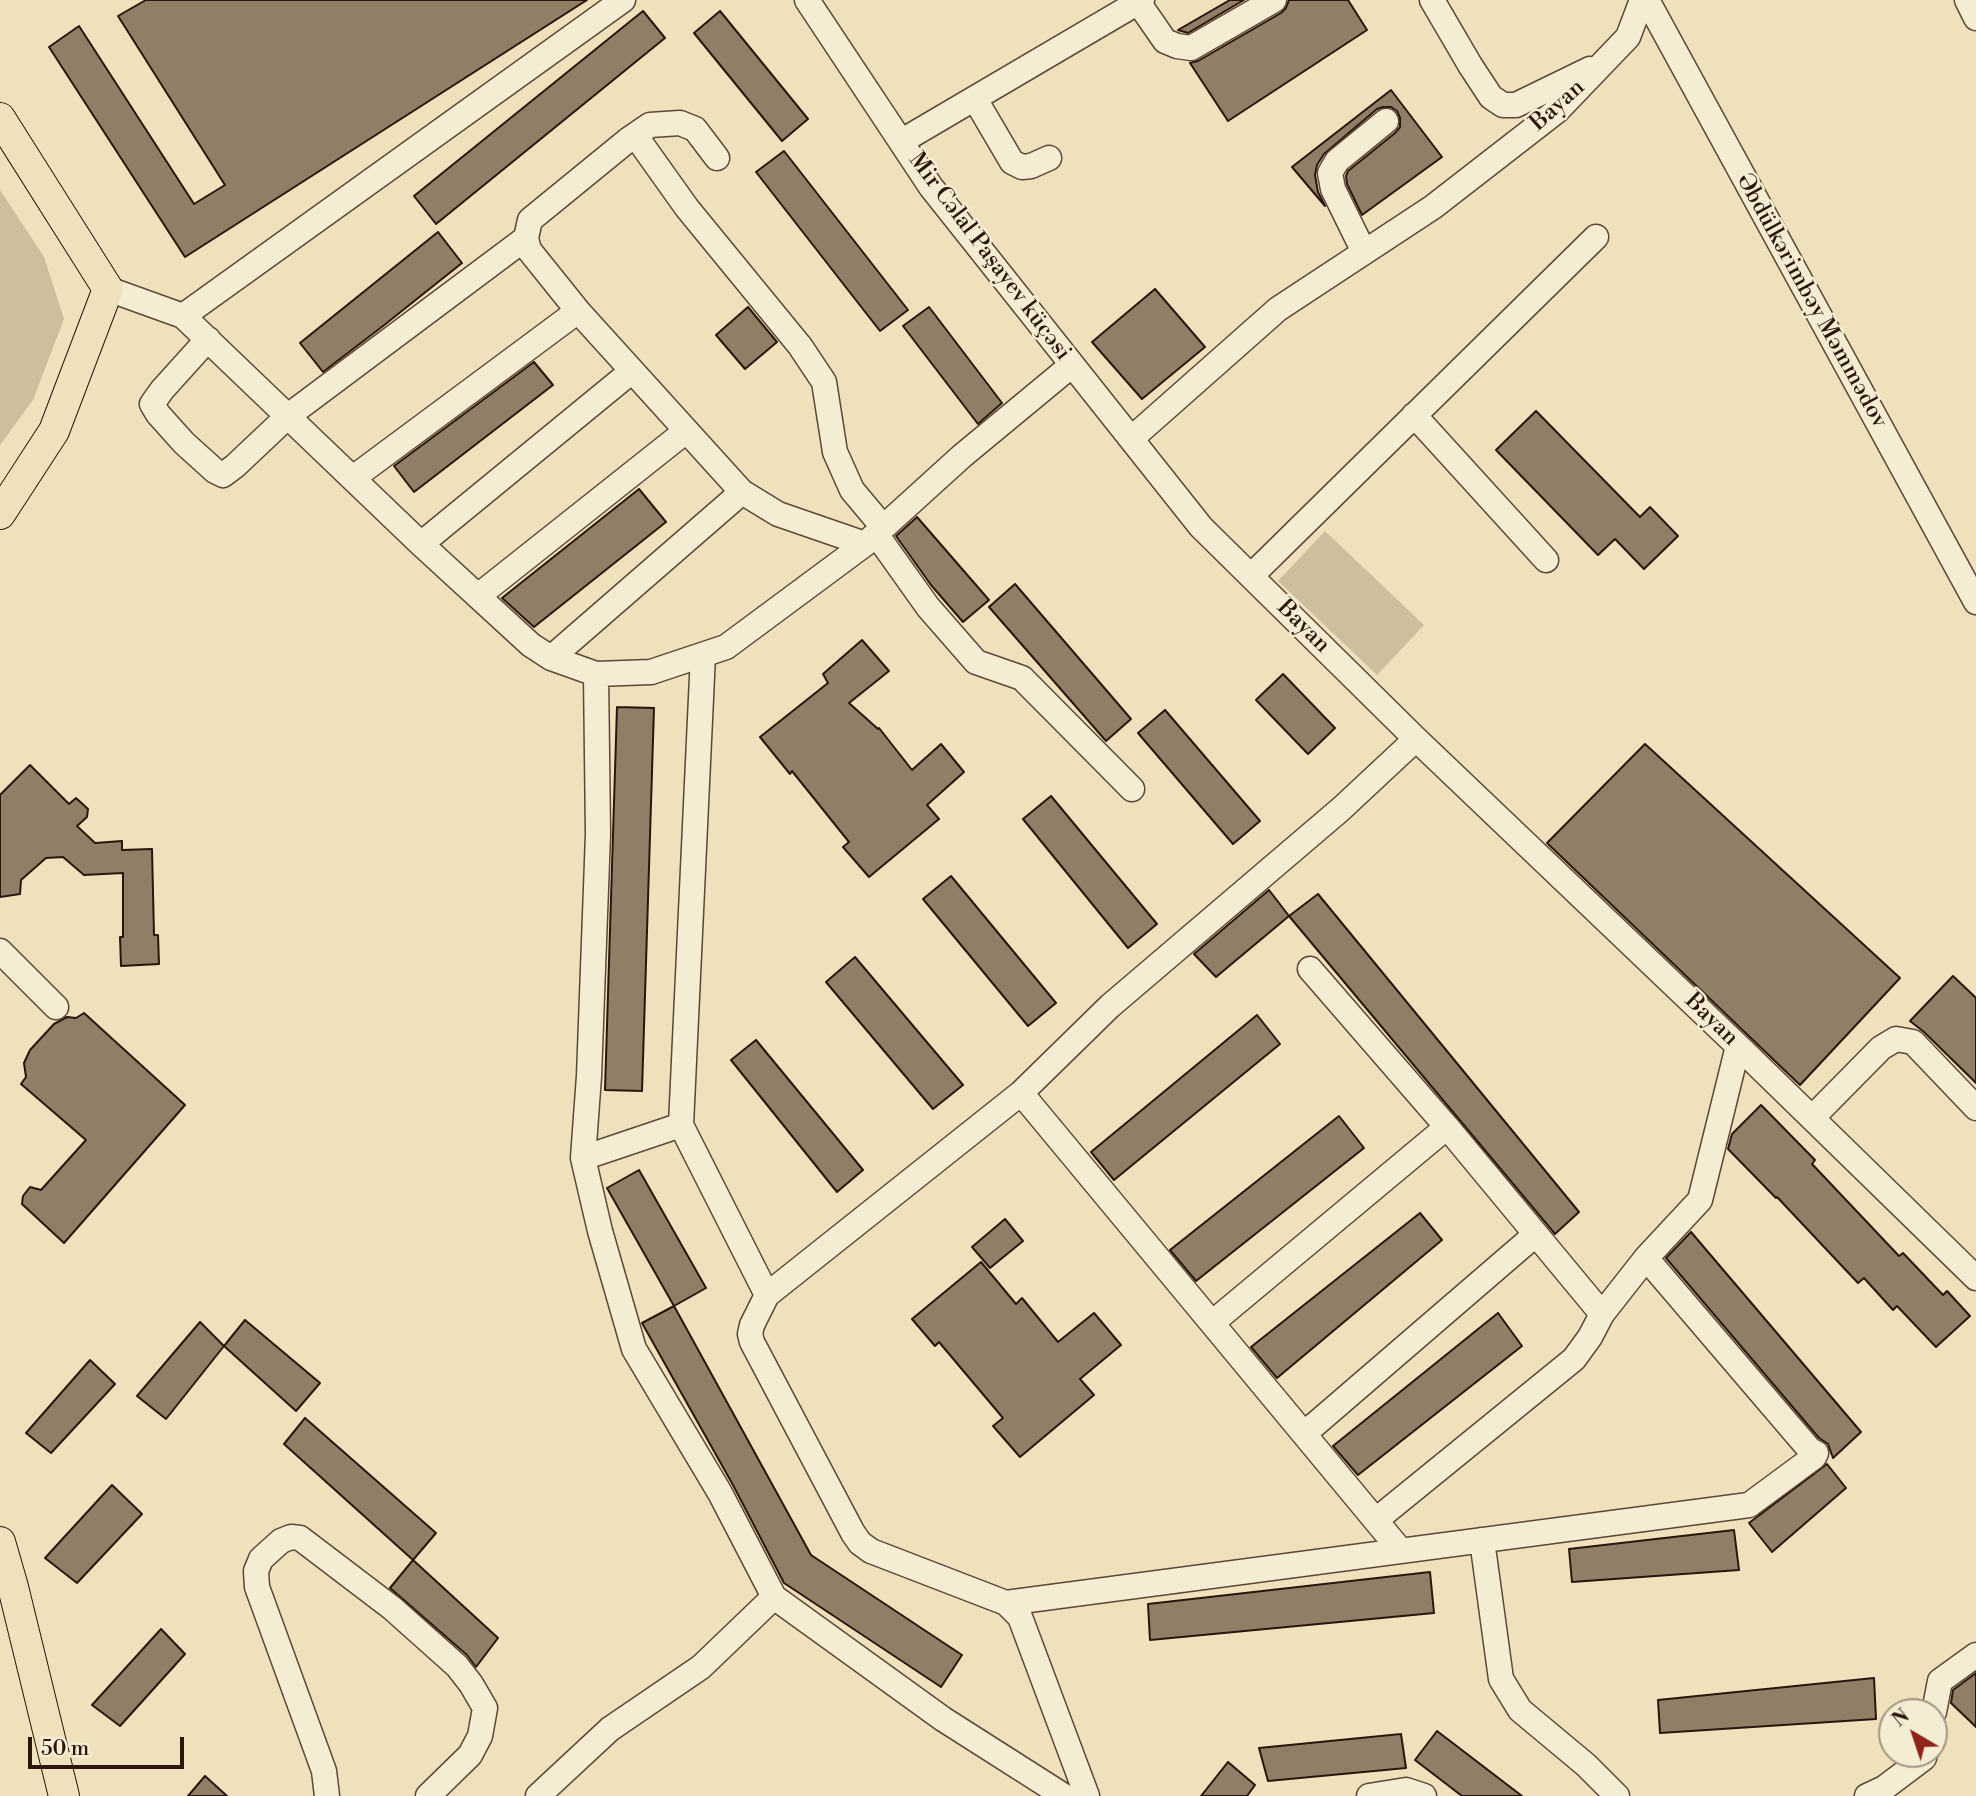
<!DOCTYPE html>
<html>
<head>
<meta charset="utf-8">
<style>
	body { margin:0 }
	#map { position:relative; width:1976px; height:1796px; overflow:hidden; background:#eee1bb; font-family:"Libre Bodoni",serif }
	canvas { display:block }
	.north { position:absolute; left:1878px; top:1698px; width:70px; height:70px; box-sizing:border-box; background:#f4ecd3; border:2px solid #a49684; border-radius:50%; rotate:321deg; font-size:19px; font-weight:700; line-height:28px; text-align:center; color:#2b150d }
	.north::after { content:''; display:block; margin:auto; width:24px; height:32px; background:#8f2418; clip-path:polygon(50% 0,100% 100%,50% 72%,0 100%) }
	.scale { position:absolute; left:28px; top:1737px; width:156px; height:32px; box-sizing:border-box; border:4px solid #2b150d; border-top:0; padding-left:9px; font-size:21px; line-height:24px; white-space:nowrap; color:#2b150d; -webkit-text-stroke:5px #f4ecd3; paint-order:stroke }
</style>
</head>
<body>
<div id="map">
<canvas width="1976" height="1796"></canvas>
<div class="north">N</div>
<div class="scale">50 m</div>
</div>
<script>
const g = document.querySelector('canvas').getContext('2d');
g.lineJoin = 'round';
function paint(path, color) {
  g.fillStyle = color;
  g.fill(path, 'evenodd');
}
function shape(rows) {
  const path = new Path2D();
  for (const r of rows) {
    path.moveTo(r[0], r[1]);
    for (let i = 2; i < r.length; i += 2) path.lineTo(r[i], r[i + 1]);
  }
  return path;
}
function strokePath(path, color, width, dash) {
  g.strokeStyle = color;
  g.lineWidth = width;
  g.lineCap = dash ? 'butt' : 'round';
  g.setLineDash(dash || []);
  g.stroke(path);
}
function label(font, color, halo, rows, align = 'center') {
  g.font = font + ' "Libre Bodoni",serif';
  g.lineWidth = 5;
  g.setLineDash([]);
  g.textBaseline = 'middle';
  g.strokeStyle = halo;
  g.fillStyle = color;
  for (const [text, x, y, turn = 0] of rows) {
    g.save();
    g.translate(x, y);
    g.rotate((+turn || 0) * Math.PI / 180);
    g.textAlign = isNaN(turn) ? turn : align;
    if (halo) g.strokeText(text, 0, 0);
    g.fillText(text, 0, 0);
    g.restore();
  }
}
paint(shape([
	[0,190,44,257,64,319,33,400,0,445],
	[1325,531,1424,625,1377,675,1278,581]
]), '#cdbe9d');
const building = shape([
	[146,0,587,0,185,257,49,47,79,26,194,204,225,185,118,16,146,0],
	[1230,0,1244,0,1188,33,1178,30,1230,0],
	[1289,0,1348,0,1367,30,1228,121,1190,63,1198,61,1281,13,1286,8,1289,0],
	[643,11,665,38,436,224,414,196,643,11],
	[720,11,808,119,782,141,694,33,720,11],
	[1391,90,1442,157,1362,215,1347,184,1346,176,1348,171,1395,133,1400,127,1400,118,1397,111,1391,107,1383,107,1377,109,1324,154,1317,165,1315,175,1318,192,1325,206,1292,167,1391,90],
	[784,151,908,310,880,331,756,172,784,151],
	[438,232,462,263,383,326,323,372,300,343,438,232],
	[1155,289,1205,347,1142,399,1092,342,1155,289],
	[748,307,777,342,745,369,716,335,748,307],
	[929,307,1002,403,978,424,903,326,929,307],
	[534,362,553,385,414,492,394,466,534,362],
	[1536,411,1640,517,1650,507,1678,536,1644,569,1615,539,1598,555,1496,450,1536,411],
	[639,489,666,522,534,627,502,598,639,489],
	[917,517,989,600,963,622,931,585,896,536,917,517],
	[1015,584,1131,719,1106,741,989,607,1015,584],
	[862,640,889,671,849,703,878,729,879,728,912,770,941,744,964,772,927,805,939,819,869,877,843,847,849,842,792,771,790,774,760,737,828,683,823,674,862,640],
	[1283,674,1335,728,1308,754,1256,700,1283,674],
	[617,707,654,708,642,1091,605,1090,617,707],
	[1165,710,1260,821,1233,844,1138,733,1165,710],
	[1645,744,1900,978,1800,1085,1547,843,1645,744],
	[30,765,69,804,76,798,88,809,87,817,77,826,95,843,122,841,122,850,152,849,154,935,158,935,159,964,121,966,120,937,123,937,123,873,84,875,63,857,46,858,21,880,20,894,0,897,0,795,30,765],
	[1051,796,1157,924,1128,948,1023,819,1051,796],
	[951,876,1056,1003,1028,1026,923,899,951,876],
	[1269,890,1289,916,1216,977,1194,954,1269,890],
	[1318,894,1579,1212,1555,1234,1289,916,1318,894],
	[855,957,963,1085,933,1109,826,982,855,957],
	[1953,976,1976,998,1976,1083,1924,1032,1910,1021,1953,976],
	[84,1013,185,1105,64,1243,22,1204,23,1196,30,1187,41,1190,86,1140,21,1084,26,1077,24,1063,30,1050,54,1024,67,1017,76,1018,84,1013],
	[1257,1015,1280,1044,1114,1180,1091,1152,1257,1015],
	[756,1040,863,1170,837,1192,731,1060,756,1040],
	[1761,1105,1815,1160,1812,1164,1899,1256,1903,1253,1943,1295,1947,1291,1970,1316,1936,1347,1897,1306,1893,1310,1864,1278,1858,1283,1777,1197,1776,1198,1728,1149,1732,1134,1761,1105],
	[1339,1116,1364,1148,1196,1281,1170,1250,1339,1116],
	[639,1170,706,1288,674,1306,607,1188,639,1170],
	[1420,1213,1442,1240,1277,1378,1251,1347,1420,1213],
	[1005,1219,1023,1241,990,1268,972,1247,1005,1219],
	[1691,1232,1861,1432,1833,1458,1828,1444,1819,1438,1666,1258,1691,1232],
	[981,1262,1016,1304,1022,1298,1058,1342,1094,1313,1121,1345,1080,1379,1094,1395,1020,1457,993,1426,1003,1418,939,1342,935,1346,912,1319,981,1262],
	[674,1306,811,1555,962,1655,941,1687,784,1583,733,1485,642,1323,674,1306],
	[1498,1313,1522,1346,1358,1475,1333,1446,1498,1313],
	[245,1320,320,1383,296,1411,224,1346,245,1320],
	[200,1322,224,1346,166,1419,137,1396,200,1322],
	[90,1360,115,1384,51,1453,26,1433,90,1360],
	[305,1418,436,1533,413,1560,284,1444,305,1418],
	[1827,1464,1846,1488,1772,1552,1749,1523,1827,1464],
	[112,1485,142,1514,77,1583,45,1558,112,1485],
	[1734,1530,1739,1570,1572,1582,1569,1549,1734,1530],
	[413,1560,498,1638,476,1667,467,1655,390,1588,413,1560],
	[1430,1572,1434,1613,1150,1640,1148,1604,1430,1572],
	[161,1629,185,1654,120,1726,92,1705,161,1629],
	[1976,1673,1976,1727,1951,1703,1953,1690,1976,1673],
	[1874,1678,1876,1719,1660,1733,1658,1700,1874,1678],
	[1437,1731,1522,1796,1462,1796,1415,1760,1437,1731],
	[1401,1734,1406,1768,1268,1781,1259,1748,1401,1734],
	[1228,1762,1255,1785,1247,1796,1201,1796,1228,1762],
	[205,1776,227,1796,188,1796,205,1776]
]);
paint(building, '#907f67');
strokePath(building, '#2b150d', 2);
const minor = shape([
	[807,0,931,187,1201,527,1416,739,1738,1046,1976,1278],
	[1432,0,1470,65,1491,97,1503,105,1516,105,1590,69],
	[1647,0,1976,602],
	[1967,0,1976,18],
	[1138,2,1165,41,1177,46,1191,48,1274,0],
	[975,99,1012,162,1022,167,1031,166,1049,158],
	[635,135,687,208,800,346,824,382,835,452,852,490,883,527],
	[902,141,1142,0],
	[717,158,695,129,680,123,650,125,628,140,530,220,526,238,529,250,578,311,742,492,778,514,865,544],
	[1364,252,1333,189,1330,173,1337,161,1386,121],
	[108,289,183,316,421,544,531,645,551,658,596,674,651,672,726,647,865,544,962,456,1072,365],
	[183,316,623,0],
	[208,339,162,390,152,404,158,414,184,443,215,471,223,475,235,466,288,416,526,238],
	[1414,415,1546,560],
	[1131,439,1278,309,1433,207,1558,110,1628,37,1642,0],
	[353,478,578,311],
	[876,534,928,607,976,662,1022,678,1132,789],
	[421,544,632,371],
	[1251,576,1596,237],
	[478,596,686,431],
	[703,655,681,1125,767,1295],
	[551,658,742,492],
	[596,674,598,834,589,1076,583,1158,600,1231,634,1349,720,1493,774,1597,943,1719,1064,1796],
	[0,951,56,1007],
	[1310,969,1447,1127,1602,1314,1646,1258,1700,1200,1738,1046],
	[1021,1093,1401,1551],
	[1812,1118,1881,1048,1896,1039,1913,1042,1976,1108],
	[583,1158,681,1125],
	[1212,1323,1447,1127],
	[1304,1434,1535,1235],
	[1376,1520,1574,1359,1590,1337,1602,1314],
	[1482,1540,1501,1679,1520,1710,1586,1765,1617,1796],
	[1006,1603,1749,1505,1814,1457,1816,1453,1810,1450,1646,1258],
	[1934,1712,1940,1681,1976,1655],
	[327,1796,324,1771,257,1587,256,1571,261,1559,281,1541,291,1537,300,1538,392,1608,457,1666,471,1684,485,1708,480,1736,470,1755,428,1796],
	[538,1796,610,1729,701,1667,774,1597],
	[1087,1796,1020,1617,1006,1603,871,1551,860,1543,853,1533,752,1342,750,1334,752,1325,767,1295,1021,1093,1110,1006,1341,809,1416,739],
	[1369,1796,1406,1790,1424,1796],
	[1867,1796,1884,1788,1924,1758,1925,1754]
]);
const major = shape([
	[0,118,108,289,54,431,0,514],
	[0,1542,13,1587,64,1796]
]);
strokePath(minor, '#5c4838', 27);
strokePath(major, '#2b150d', 32);
strokePath(minor, '#f4ecd3', 24);
strokePath(major, '#eee1bb', 30);
label('23px', '#2b150d', '#f4ecd3', [
	["Bayan",1558,106,-42],
	["Mir Cəlal Paşayev küçəsi",989,257,53],
	["Əbdülkərimbəy Məmmədov",1811,301,61],
	["Bayan",1303,627,45],
	["Bayan",1711,1020,44]
]);
</script>
</body>
</html>
